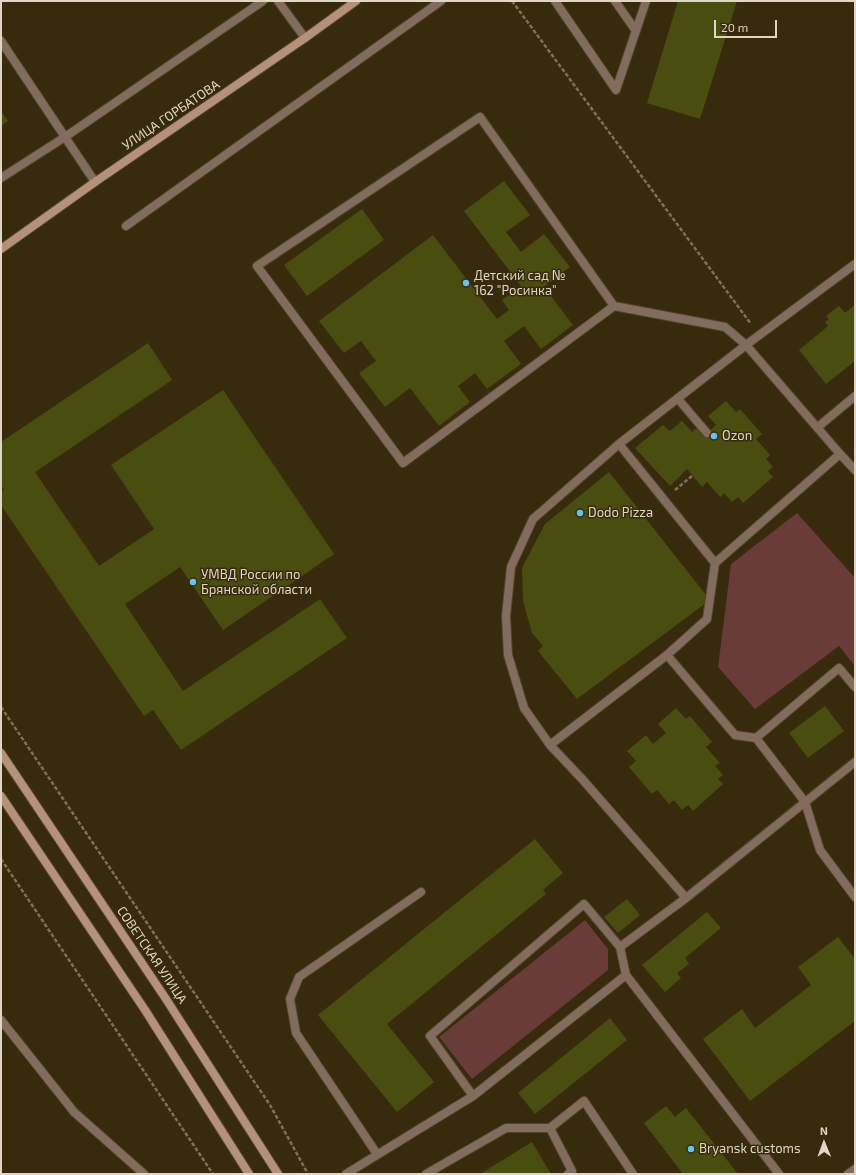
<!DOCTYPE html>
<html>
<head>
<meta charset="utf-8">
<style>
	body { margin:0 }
	#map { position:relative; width:856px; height:1175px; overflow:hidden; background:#382a0c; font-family:"Exo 2",sans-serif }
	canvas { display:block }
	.frame { position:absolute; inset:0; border:2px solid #dfd6c5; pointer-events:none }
	.north { position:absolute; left:804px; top:1123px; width:40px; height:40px; -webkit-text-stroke:3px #382a0c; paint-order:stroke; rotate:359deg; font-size:11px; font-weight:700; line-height:16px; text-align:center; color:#dfd6c5 }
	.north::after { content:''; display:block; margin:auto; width:14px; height:18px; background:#dfd6c5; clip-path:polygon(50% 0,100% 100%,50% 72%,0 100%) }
	.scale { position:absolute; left:714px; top:20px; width:63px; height:18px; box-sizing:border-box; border:2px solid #dfd6c5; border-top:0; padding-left:5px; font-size:12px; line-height:14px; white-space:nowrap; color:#dfd6c5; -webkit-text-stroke:3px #382a0c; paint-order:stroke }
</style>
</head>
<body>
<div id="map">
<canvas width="856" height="1175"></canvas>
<div class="frame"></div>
<div class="north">N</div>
<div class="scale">20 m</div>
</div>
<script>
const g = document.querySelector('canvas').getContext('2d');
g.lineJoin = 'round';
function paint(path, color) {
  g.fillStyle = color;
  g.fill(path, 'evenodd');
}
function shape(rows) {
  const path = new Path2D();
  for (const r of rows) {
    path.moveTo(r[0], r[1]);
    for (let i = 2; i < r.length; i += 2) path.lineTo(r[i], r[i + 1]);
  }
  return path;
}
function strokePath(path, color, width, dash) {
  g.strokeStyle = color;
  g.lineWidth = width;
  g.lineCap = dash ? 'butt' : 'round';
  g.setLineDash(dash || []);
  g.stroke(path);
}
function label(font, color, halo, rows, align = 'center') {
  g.font = font + ' "Exo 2",sans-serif';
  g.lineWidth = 3;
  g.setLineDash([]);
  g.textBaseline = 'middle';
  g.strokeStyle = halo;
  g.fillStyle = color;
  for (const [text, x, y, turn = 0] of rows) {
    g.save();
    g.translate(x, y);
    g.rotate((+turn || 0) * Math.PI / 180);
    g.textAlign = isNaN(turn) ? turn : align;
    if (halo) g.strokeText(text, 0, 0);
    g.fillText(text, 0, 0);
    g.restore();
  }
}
paint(shape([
	[797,513,855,578,855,666,839,646,755,709,718,667,731,564],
	[585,920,608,949,608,970,472,1079,439,1037]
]), '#693b39');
paint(shape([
	[678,1,737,1,700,119,647,103],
	[1,111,8,121,1,126],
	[504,181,530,215,506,232,521,252,544,234,570,267,544,287,573,325,541,349,524,326,504,341,521,364,487,389,475,373,458,386,470,402,439,426,410,388,385,407,359,373,376,361,361,341,344,353,319,321,433,235,497,319,509,310,502,300,521,286,464,211],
	[362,209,384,240,307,296,284,265],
	[855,305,855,361,826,384,799,350,828,326,825,322,829,319,826,316,839,306,845,313],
	[148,343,172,380,35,472,99,566,154,529,111,465,223,390,334,554,223,630,180,567,125,604,183,691,320,599,347,638,181,750,153,710,144,716,1,505,1,492,4,490,1,485,1,442],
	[726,401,736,412,740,409,762,434,756,439,770,455,766,459,773,467,768,471,773,477,743,503,738,497,732,502,724,493,720,497,707,482,702,487,687,469,670,486,635,448,663,425,670,431,682,421,692,432,696,428,704,436,716,425,708,416],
	[609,472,710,600,577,699,538,651,543,646,532,633,523,601,522,568,545,524],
	[825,706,844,731,808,758,789,733],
	[676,708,686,719,690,716,712,742,706,747,720,763,715,766,723,775,718,779,723,784,693,811,688,805,682,810,674,800,669,804,657,790,652,794,629,767,636,761,627,751,646,735,653,744,666,733,658,724],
	[535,839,563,873,543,890,546,894,387,1024,434,1082,397,1112,318,1015],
	[627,899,640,915,618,933,604,917],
	[707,912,721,928,685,958,689,964,677,973,681,978,665,992,642,965],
	[838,937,855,959,855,1021,750,1101,703,1039,742,1009,755,1028,811,985,798,967],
	[610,1018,627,1040,535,1114,518,1093],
	[666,1106,675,1117,686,1108,738,1174,683,1174,644,1123],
	[532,1142,551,1174,480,1174]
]), '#4a4d10');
const service = shape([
	[278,1,305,38],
	[555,1,616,90,646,1],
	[615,1,636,31],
	[1,41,95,182],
	[1,178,65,137,263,1],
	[126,226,441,1],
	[614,306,480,117,257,266,403,463,614,306,725,327,746,345,855,264],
	[678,399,707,433],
	[818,427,855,396],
	[619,444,533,519,511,567,506,616,508,655,524,708,550,745,583,780,686,898,620,947],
	[855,470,840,454,715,563,707,619,667,655,735,735,756,738,805,802,820,850,855,897],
	[715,563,619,444,746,345,840,454],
	[756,738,839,668,855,687],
	[550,745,667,655],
	[686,898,855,762],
	[473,1096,430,1036,584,904,620,947,626,975,779,1174],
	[550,1128,572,1171,568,1174],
	[377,1154,296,1033,290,999,299,977,421,892],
	[346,1174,473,1096,626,975],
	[426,1174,506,1128,550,1128,584,1101,633,1174],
	[848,1174,855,1169]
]);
const minor = shape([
	[1,1020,74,1112,144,1174]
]);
const secondary = shape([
	[1,249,95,182,305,38,356,1],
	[1,753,166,999,278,1174],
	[1,796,145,1010,249,1174]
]);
strokePath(service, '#53462a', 10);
strokePath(minor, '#53462a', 10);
strokePath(secondary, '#53462a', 10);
strokePath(shape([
	[512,1,751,324],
	[675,490,692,476],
	[1,707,270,1105,308,1174],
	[1,859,213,1174]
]), '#7d7158', 2.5, [4, 2]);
strokePath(service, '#836c5e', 8);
strokePath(minor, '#836c5e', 8);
strokePath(secondary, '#b5907a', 8);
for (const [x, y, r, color] of [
	[466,283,4,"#67c4f0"],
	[714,436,4,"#67c4f0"],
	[580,513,4,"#67c4f0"],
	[193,582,4,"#67c4f0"],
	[691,1149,4,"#67c4f0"]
]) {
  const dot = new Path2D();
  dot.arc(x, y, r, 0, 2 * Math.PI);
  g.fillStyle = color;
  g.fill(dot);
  strokePath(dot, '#382a0c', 1.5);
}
label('13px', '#dfd6c5', '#382a0c', [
	["УЛИЦА ГОРБАТОВА",171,115,-34],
	["СОВЕТСКАЯ УЛИЦА",152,955,56]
]);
label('13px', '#dfd6c5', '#382a0c', [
	["Детский сад №",474,276],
	["162 \"Росинка\"",474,291],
	["Ozon",722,436],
	["Dodo Pizza",588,513],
	["УМВД России по",201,575],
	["Брянской области",201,590],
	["Bryansk customs",699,1149]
], 'left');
</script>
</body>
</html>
